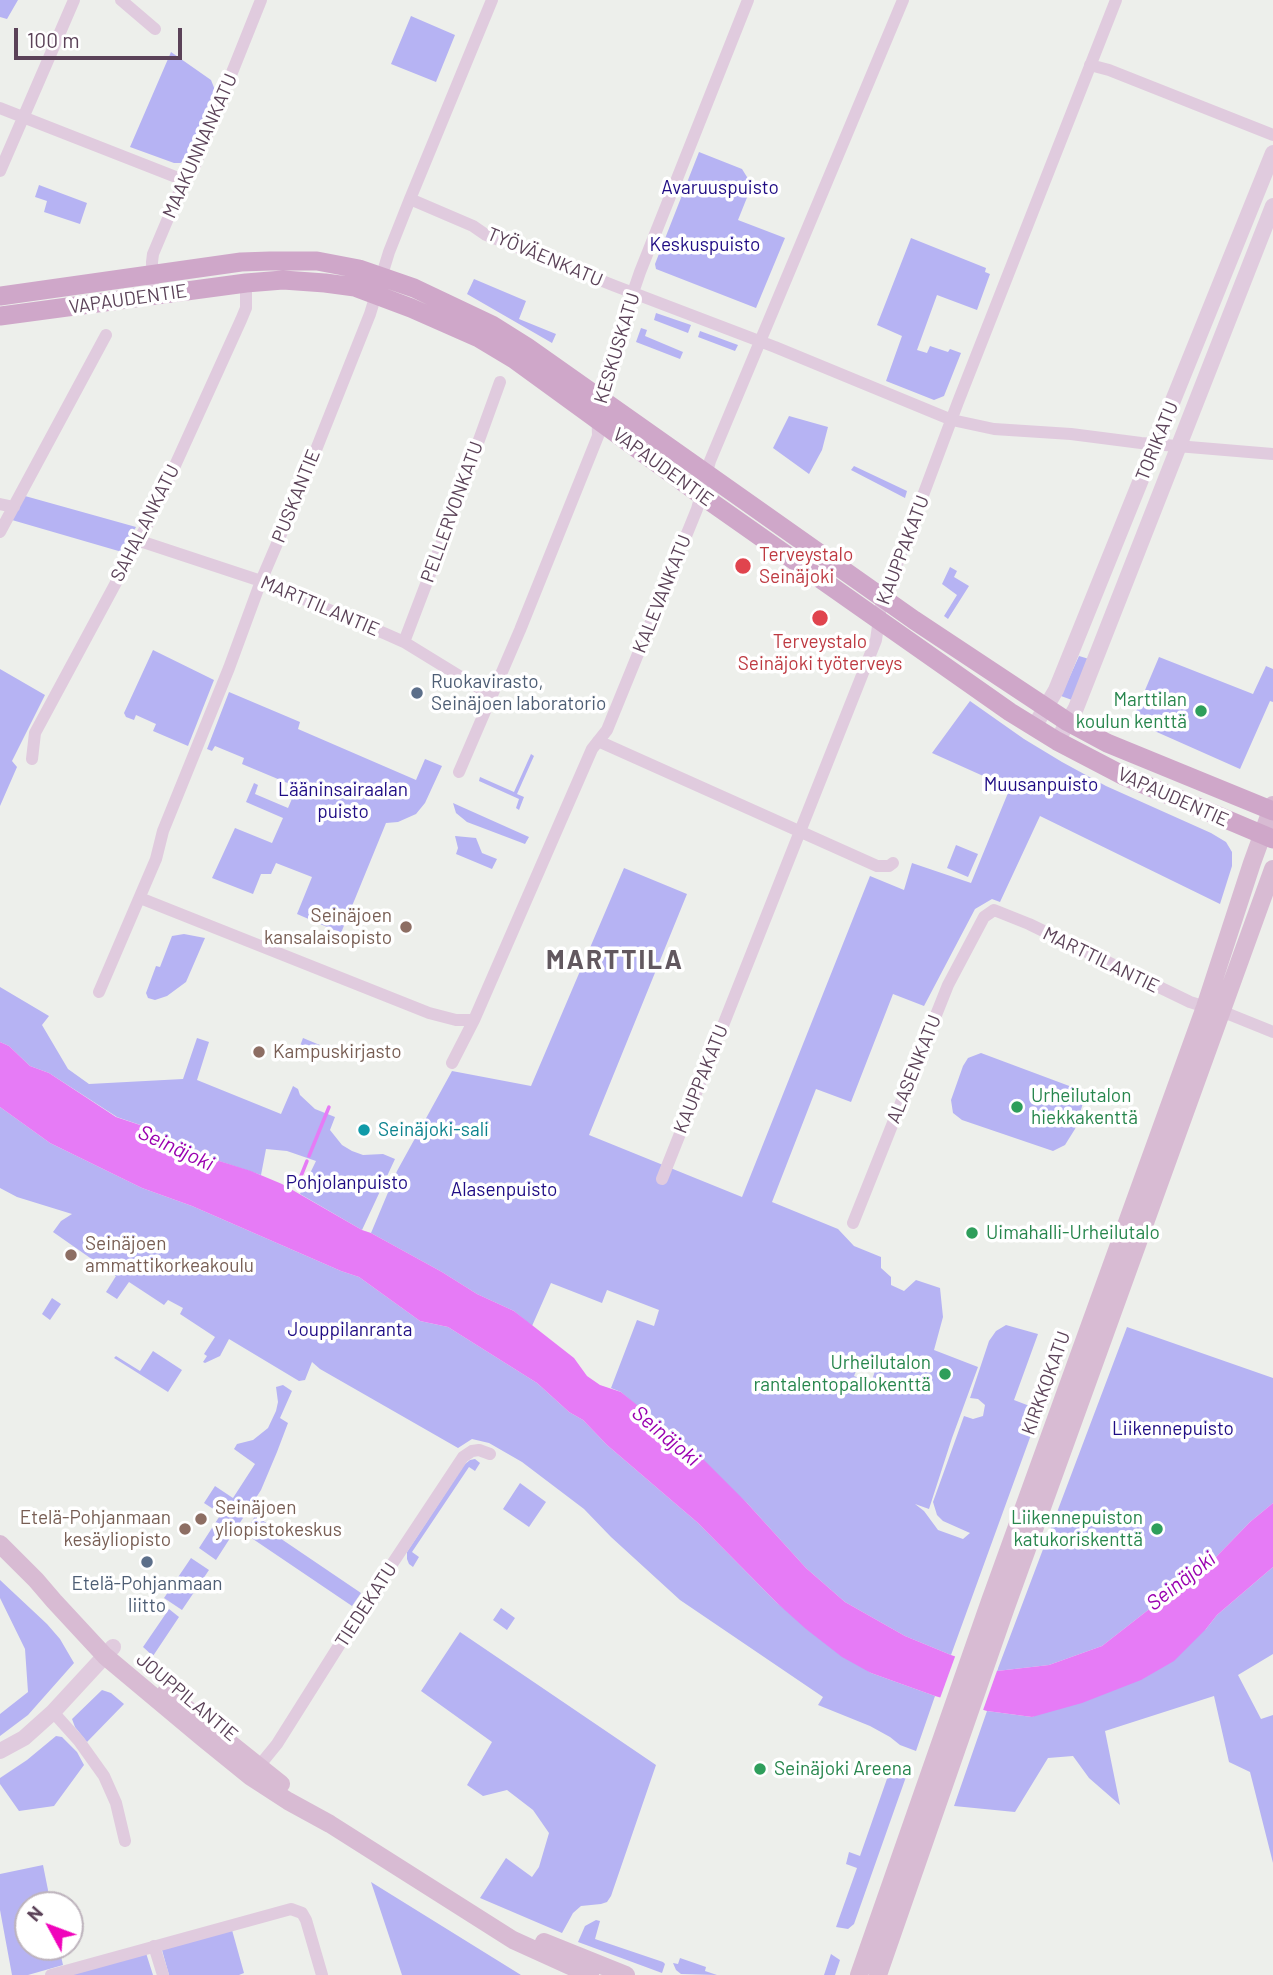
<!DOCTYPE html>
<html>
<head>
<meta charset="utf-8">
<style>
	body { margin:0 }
	#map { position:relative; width:1273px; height:1975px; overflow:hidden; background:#edefeb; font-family:Barlow,sans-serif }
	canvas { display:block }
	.north { position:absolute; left:14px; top:1891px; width:70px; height:70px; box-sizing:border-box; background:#fff; border:2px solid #bdb3bc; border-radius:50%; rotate:311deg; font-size:19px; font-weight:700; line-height:28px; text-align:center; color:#5b4258 }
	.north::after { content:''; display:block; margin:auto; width:24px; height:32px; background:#f004bb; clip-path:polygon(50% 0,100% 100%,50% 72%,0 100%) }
	.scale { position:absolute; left:14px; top:28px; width:168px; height:32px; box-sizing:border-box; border:4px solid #5b4258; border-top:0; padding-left:9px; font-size:21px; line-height:24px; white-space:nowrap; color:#5b4258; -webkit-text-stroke:5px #fff; paint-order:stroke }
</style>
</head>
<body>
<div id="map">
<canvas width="1273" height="1975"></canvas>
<div class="north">N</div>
<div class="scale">100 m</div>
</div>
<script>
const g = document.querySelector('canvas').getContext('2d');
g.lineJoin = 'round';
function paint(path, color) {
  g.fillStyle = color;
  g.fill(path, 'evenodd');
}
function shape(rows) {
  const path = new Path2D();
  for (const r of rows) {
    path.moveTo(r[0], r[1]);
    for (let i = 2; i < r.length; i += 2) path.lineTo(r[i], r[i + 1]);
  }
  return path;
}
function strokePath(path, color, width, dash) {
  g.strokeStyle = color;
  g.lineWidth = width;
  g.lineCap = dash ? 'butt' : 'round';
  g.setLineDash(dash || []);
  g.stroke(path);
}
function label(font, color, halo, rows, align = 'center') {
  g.font = font + ' Barlow,sans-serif';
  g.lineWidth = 7;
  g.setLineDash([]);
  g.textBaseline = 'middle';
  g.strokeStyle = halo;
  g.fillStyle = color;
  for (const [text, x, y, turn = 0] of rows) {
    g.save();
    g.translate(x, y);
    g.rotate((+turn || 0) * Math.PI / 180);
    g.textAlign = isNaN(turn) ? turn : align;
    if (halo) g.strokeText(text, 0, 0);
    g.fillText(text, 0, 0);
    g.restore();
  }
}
paint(shape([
	[0,0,18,0,7,19,0,17],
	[411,16,455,35,436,82,391,64],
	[171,52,211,80,215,90,186,157,181,163,174,163,130,147],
	[699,152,742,169,752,185,738,220,785,238,756,308,656,269,655,264],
	[39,185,87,203,80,224,44,212,47,201,35,197],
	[911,238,986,268,985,272,990,274,977,310,937,295,917,350,927,353,930,346,948,352,950,349,961,353,944,396,934,400,886,381,902,336,877,325],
	[474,279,526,301,519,319,556,334,552,343,467,294],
	[656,313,691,325,688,333,654,320],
	[641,328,647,330,645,336,683,352,680,359,636,342],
	[700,331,738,345,735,351,698,337],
	[789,416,828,427,822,450,809,474,773,448],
	[854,466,907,491,905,498,851,470],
	[25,496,136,527,122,552,12,520],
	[950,567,957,571,954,577,969,586,948,619,944,616,957,595,942,584],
	[153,650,214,680,188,746,153,731,156,724,136,715,134,720,126,717,124,713],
	[1079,656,1089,659,1072,700,1061,696],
	[1159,657,1253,694,1266,666,1273,669,1273,702,1270,701,1240,769,1132,721],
	[0,669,45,695,12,761,17,767,0,806],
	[229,692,300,722,298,729,416,780,425,759,442,766,425,803,416,814,398,822,386,823,341,933,297,914,312,877,276,863,271,874,261,874,253,894,212,878,235,828,272,843,283,818,246,802,254,783,258,785,255,794,288,808,297,787,242,764,244,758,215,746,212,751,207,749],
	[970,701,1024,739,1062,762,1106,786,1211,833,1226,842,1232,852,1232,866,1220,904,1040,816,1000,902,992,899,975,909,924,1006,893,994,851,1102,816,1089,772,1202,838,1229,854,1246,881,1257,881,1268,891,1277,891,1285,904,1291,916,1280,940,1288,943,1317,934,1350,978,1367,952,1438,929,1509,915,1504,924,1511,938,1530,963,1539,970,1533,943,1521,937,1515,933,1502,964,1416,973,1419,983,1416,985,1405,978,1399,970,1398,989,1341,996,1331,1006,1325,1038,1334,1014,1400,1040,1410,951,1655,905,1636,845,1602,806,1568,747,1503,621,1392,611,1388,637,1320,654,1326,659,1310,607,1290,602,1303,551,1283,532,1326,514,1311,477,1294,442,1272,371,1233,397,1171,452,1071,531,1086,624,868,687,894,589,1135,742,1197,870,876,904,890,912,863,971,883,1010,788,932,753],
	[861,1359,877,1365,871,1383,854,1376],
	[531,754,534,756,517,794,524,797,519,810,516,808,519,799,479,781,480,777,514,792],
	[453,803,529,837,525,844,467,822,456,813],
	[455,836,476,838,482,853,497,859,492,869,456,854,458,848],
	[956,845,978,854,968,877,947,868],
	[184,934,205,938,186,982,167,996,155,1000,148,998,146,993,156,966,160,967,172,936],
	[0,987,49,1016,42,1025,68,1069,89,1084,183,1079,197,1038,209,1042,197,1080,281,1114,293,1086,298,1089,300,1095,315,1109,335,1117,330,1130,342,1145,352,1151,363,1155,383,1154,395,1159,362,1230,300,1194,316,1161,287,1151,266,1149,261,1175,213,1159,172,1141,152,1129,117,1117,49,1073,30,1066,9,1046,0,1042],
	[303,1038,339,1053,336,1061,300,1046],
	[981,1053,1072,1087,1080,1091,1084,1100,1075,1129,1065,1145,1053,1151,962,1120,953,1113,951,1100,963,1066,968,1058],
	[0,1107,50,1143,142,1188,192,1206,341,1271,359,1277,420,1321,448,1327,537,1383,569,1412,583,1420,607,1445,698,1523,777,1603,871,1673,935,1696,916,1751,900,1745,890,1737,870,1726,818,1705,823,1697,680,1600,611,1537,584,1509,522,1462,489,1443,472,1439,458,1448,320,1369,312,1362,305,1380,299,1381,229,1339,220,1356,205,1363,203,1362,207,1356,204,1354,215,1337,180,1314,183,1308,168,1300,164,1305,129,1282,117,1299,106,1292,116,1276,53,1232,61,1221,72,1214,17,1197,0,1188],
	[52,1298,61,1304,50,1320,42,1314],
	[1127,1327,1273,1378,1273,1503,1250,1522,1216,1557,1102,1646,1049,1665,997,1671],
	[153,1351,182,1370,168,1392,114,1358,116,1356,140,1371],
	[283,1385,292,1391,280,1418,288,1423,277,1452,261,1490,216,1560,199,1548,221,1514,204,1503,215,1486,233,1498,255,1464,234,1449,237,1444,253,1440,268,1428,276,1411,278,1402,276,1387],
	[475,1459,480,1463,475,1471,469,1467,412,1552,419,1557,413,1567,409,1564,407,1559,407,1552,464,1465,470,1460],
	[520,1483,546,1502,529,1527,503,1509],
	[255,1516,270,1525,268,1530,361,1593,352,1606,247,1535,246,1532],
	[191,1558,209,1570,182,1610,164,1598],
	[1273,1567,1273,1654,1238,1675,1261,1719,1273,1715,1273,1863,1250,1772,1229,1762,1214,1696,1105,1731,1120,1805,1089,1778,1073,1756,1048,1758,1015,1812,954,1806,987,1711,1032,1717,1206,1629,1217,1615],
	[0,1580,47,1624,60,1639,74,1663,28,1715,0,1736,0,1714,28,1692,25,1649,0,1598],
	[501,1608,515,1618,507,1630,493,1620],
	[169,1609,179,1617,153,1656,143,1647],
	[460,1632,656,1765,611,1896,607,1902,601,1904,581,1906,573,1913,562,1933,480,1898,506,1858,532,1877,539,1867,549,1833,533,1810,507,1790,483,1796,467,1785,492,1742,421,1691],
	[102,1690,111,1693,124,1704,87,1742,75,1727,72,1719],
	[56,1736,62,1737,77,1752,84,1765,54,1806,19,1811,0,1784,0,1778,27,1760],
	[887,1766,903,1771,907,1774,854,1924,848,1929,836,1927,857,1868,846,1864,849,1852,860,1856,889,1773,883,1770],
	[43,1865,51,1905,28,1905,28,1947,59,1947,63,1965,28,1975,12,1975,0,1910,0,1874],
	[371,1882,521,1975,402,1975],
	[596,1920,600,1921,595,1939,663,1962,665,1964,662,1973,578,1942,585,1926],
	[232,1930,244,1973,239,1975,169,1975,162,1950],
	[146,1953,153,1975,70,1975],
	[831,1954,840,1960,835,1975,824,1975],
	[680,1958,706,1967,705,1971,717,1975,681,1974,676,1970,673,1963,678,1964]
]), '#b6b3f3');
paint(shape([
	[0,1042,9,1046,30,1066,49,1073,116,1117,152,1129,172,1141,213,1159,251,1171,282,1184,362,1230,371,1233,442,1272,477,1294,514,1311,574,1358,587,1376,600,1385,621,1392,701,1457,747,1503,806,1568,845,1602,905,1636,951,1655,997,1671,1049,1665,1102,1646,1216,1557,1250,1522,1273,1503,1273,1567,1217,1615,1206,1629,1174,1661,1141,1680,1082,1703,1032,1717,987,1711,935,1696,871,1673,842,1657,806,1629,777,1603,698,1523,607,1445,583,1420,569,1412,537,1383,448,1327,420,1321,359,1277,341,1271,192,1206,142,1188,50,1143,0,1107]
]), '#e67bf6');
paint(shape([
	[956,1654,998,1668,982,1713,939,1701]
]), '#edefeb');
strokePath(shape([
	[309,1156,329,1107],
	[299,1181,307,1161]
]), '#e67bf6', 3.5);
strokePath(shape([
	[121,0,155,29],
	[1090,65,1109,70,1273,135],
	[0,108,186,181],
	[0,171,74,0],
	[410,199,473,226,486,235,615,286,775,347,952,420,994,429,1071,434,1141,443,1273,454],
	[153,295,152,262,153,254,180,190,195,165,261,0],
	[0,504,14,507],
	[0,532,106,335],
	[137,540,261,581,386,634,404,642,492,696],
	[404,642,441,545,500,382],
	[598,741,877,866,889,866,893,863],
	[32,759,35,733,147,525,168,481,241,320,246,308,246,283],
	[459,772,520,630,598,436,597,398,640,272,748,0],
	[140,898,429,1013,456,1020,474,1020],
	[99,992,156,859,163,831,229,668,261,581,302,485,370,314,389,252,410,199,492,0],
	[452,1063,474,1020,592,749,607,730,697,509,710,461,903,0],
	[662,1179,876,640,882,598,889,586,958,402,1116,0],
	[853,1223,948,985,984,917,994,910,1029,924,1190,1002,1231,1015,1273,1032],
	[53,1712,79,1741,104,1776,116,1803,125,1841],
	[255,1771,277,1744,357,1617,463,1457,472,1451,479,1450,490,1454],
	[154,1946,163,1975],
	[51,1975,291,1909,302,1913,306,1920,322,1975]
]), '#e0cbde', 12);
strokePath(shape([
	[1034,727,1056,690,1273,153],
	[1057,741,1076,708,1273,206],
	[0,1751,24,1738,53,1712,113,1647]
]), '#e0cbde', 16);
strokePath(shape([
	[0,1544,36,1580,54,1601,105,1656,203,1738,251,1777,288,1801,330,1824,513,1940,590,1975],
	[166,1692,281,1784],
	[544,1942,626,1975],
	[859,1975,990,1601,1205,1007,1252,863,1273,805],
	[878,1975,1006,1607,1273,869]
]), '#d8bbd3', 18);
strokePath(shape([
	[0,296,241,262,270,261,317,261,359,269,414,288,492,325,527,347,914,620,1068,722,1107,743,1273,811],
	[0,316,246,283,283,280,325,283,355,287,411,308,479,338,514,359,701,495,1010,712,1057,741,1124,776,1273,839]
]), '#cfa7c9', 19);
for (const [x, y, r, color] of [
	[743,566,9,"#e0444e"],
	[820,618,9,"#e0444e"],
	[417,693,7,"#5c6f8a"],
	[1201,711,7,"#2e9e5b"],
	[406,927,7,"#8d6e63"],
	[259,1052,7,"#8d6e63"],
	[1017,1107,7,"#2e9e5b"],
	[364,1130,7,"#0f9aa8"],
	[972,1233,7,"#2e9e5b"],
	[71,1255,7,"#8d6e63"],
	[945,1374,7,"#2e9e5b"],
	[201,1519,7,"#8d6e63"],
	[185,1529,7,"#8d6e63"],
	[1157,1529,7,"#2e9e5b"],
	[147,1562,7,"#5c6f8a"],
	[760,1769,7,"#2e9e5b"]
]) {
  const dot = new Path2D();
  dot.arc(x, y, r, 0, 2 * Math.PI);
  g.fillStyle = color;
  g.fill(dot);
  strokePath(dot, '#fff', 2.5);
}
label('19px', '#5b4258', '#fff', [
	["MAAKUNNANKATU",200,146,-66],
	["TYÖVÄENKATU",545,257,23],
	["VAPAUDENTIE",128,299,-8],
	["KESKUSKATU",617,348,-73],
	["TORIKATU",1157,441,-68],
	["VAPAUDENTIE",663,467,36],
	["PUSKANTIE",296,496,-68],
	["PELLERVONKATU",452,512,-70],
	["SAHALANKATU",145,523,-63],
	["KAUPPAKATU",903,550,-69],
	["KALEVANKATU",662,594,-68],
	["MARTTILANTIE",320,606,23],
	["VAPAUDENTIE",1173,797,24],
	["MARTTILANTIE",1101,960,26],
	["ALASENKATU",914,1069,-68],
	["KAUPPAKATU",701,1079,-68],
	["KIRKKOKATU",1046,1383,-70],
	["TIEDEKATU",366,1605,-57],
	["JOUPPILANTIE",187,1697,40]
]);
label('19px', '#1f0c84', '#fff', [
	["Avaruuspuisto",720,188],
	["Keskuspuisto",705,245],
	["Muusanpuisto",1041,785],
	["Lääninsairaalan",343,790],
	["puisto",343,812],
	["Pohjolanpuisto",347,1183],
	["Alasenpuisto",504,1190],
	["Jouppilanranta",350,1330],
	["Liikennepuisto",1173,1429]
]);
label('19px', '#be3a42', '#fff', [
	["Terveystalo",759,555],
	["Seinäjoki",759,577],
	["Terveystalo",820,642,"center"],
	["Seinäjoki työterveys",820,664,"center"]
], 'left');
label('19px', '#4e5e75', '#fff', [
	["Ruokavirasto,",431,682],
	["Seinäjoen laboratorio",431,704],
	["Etelä-Pohjanmaan",147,1584,"center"],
	["liitto",147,1606,"center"]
], 'left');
label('19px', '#27864d', '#fff', [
	["Marttilan",1187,700],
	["koulun kenttä",1187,722],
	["Urheilutalon",1031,1096,"left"],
	["hiekkakenttä",1031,1118,"left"],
	["Uimahalli-Urheilutalo",986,1233,"left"],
	["Urheilutalon",931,1363],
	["rantalentopallokenttä",931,1385],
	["Liikennepuiston",1143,1518],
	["katukoriskenttä",1143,1540],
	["Seinäjoki Areena",774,1769,"left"]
], 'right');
label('19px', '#785e54', '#fff', [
	["Seinäjoen",392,916,"right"],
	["kansalaisopisto",392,938,"right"],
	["Kampuskirjasto",273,1052],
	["Seinäjoen",85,1244],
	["ammattikorkeakoulu",85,1266],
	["Seinäjoen",215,1508],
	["yliopistokeskus",215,1530],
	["Etelä-Pohjanmaan",171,1518,"right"],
	["kesäyliopisto",171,1540,"right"]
], 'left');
label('19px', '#0d838f', '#fff', [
	["Seinäjoki-sali",378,1130]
], 'left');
label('italic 21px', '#9a00b0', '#fff', [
	["Seinäjoki",176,1148,25],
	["Seinäjoki",666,1436,40],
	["Seinäjoki",1181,1581,-38]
]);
g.letterSpacing = '2px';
label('bold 26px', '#62585f', '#fff', [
	["MARTTILA",615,960]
]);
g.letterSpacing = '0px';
</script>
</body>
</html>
